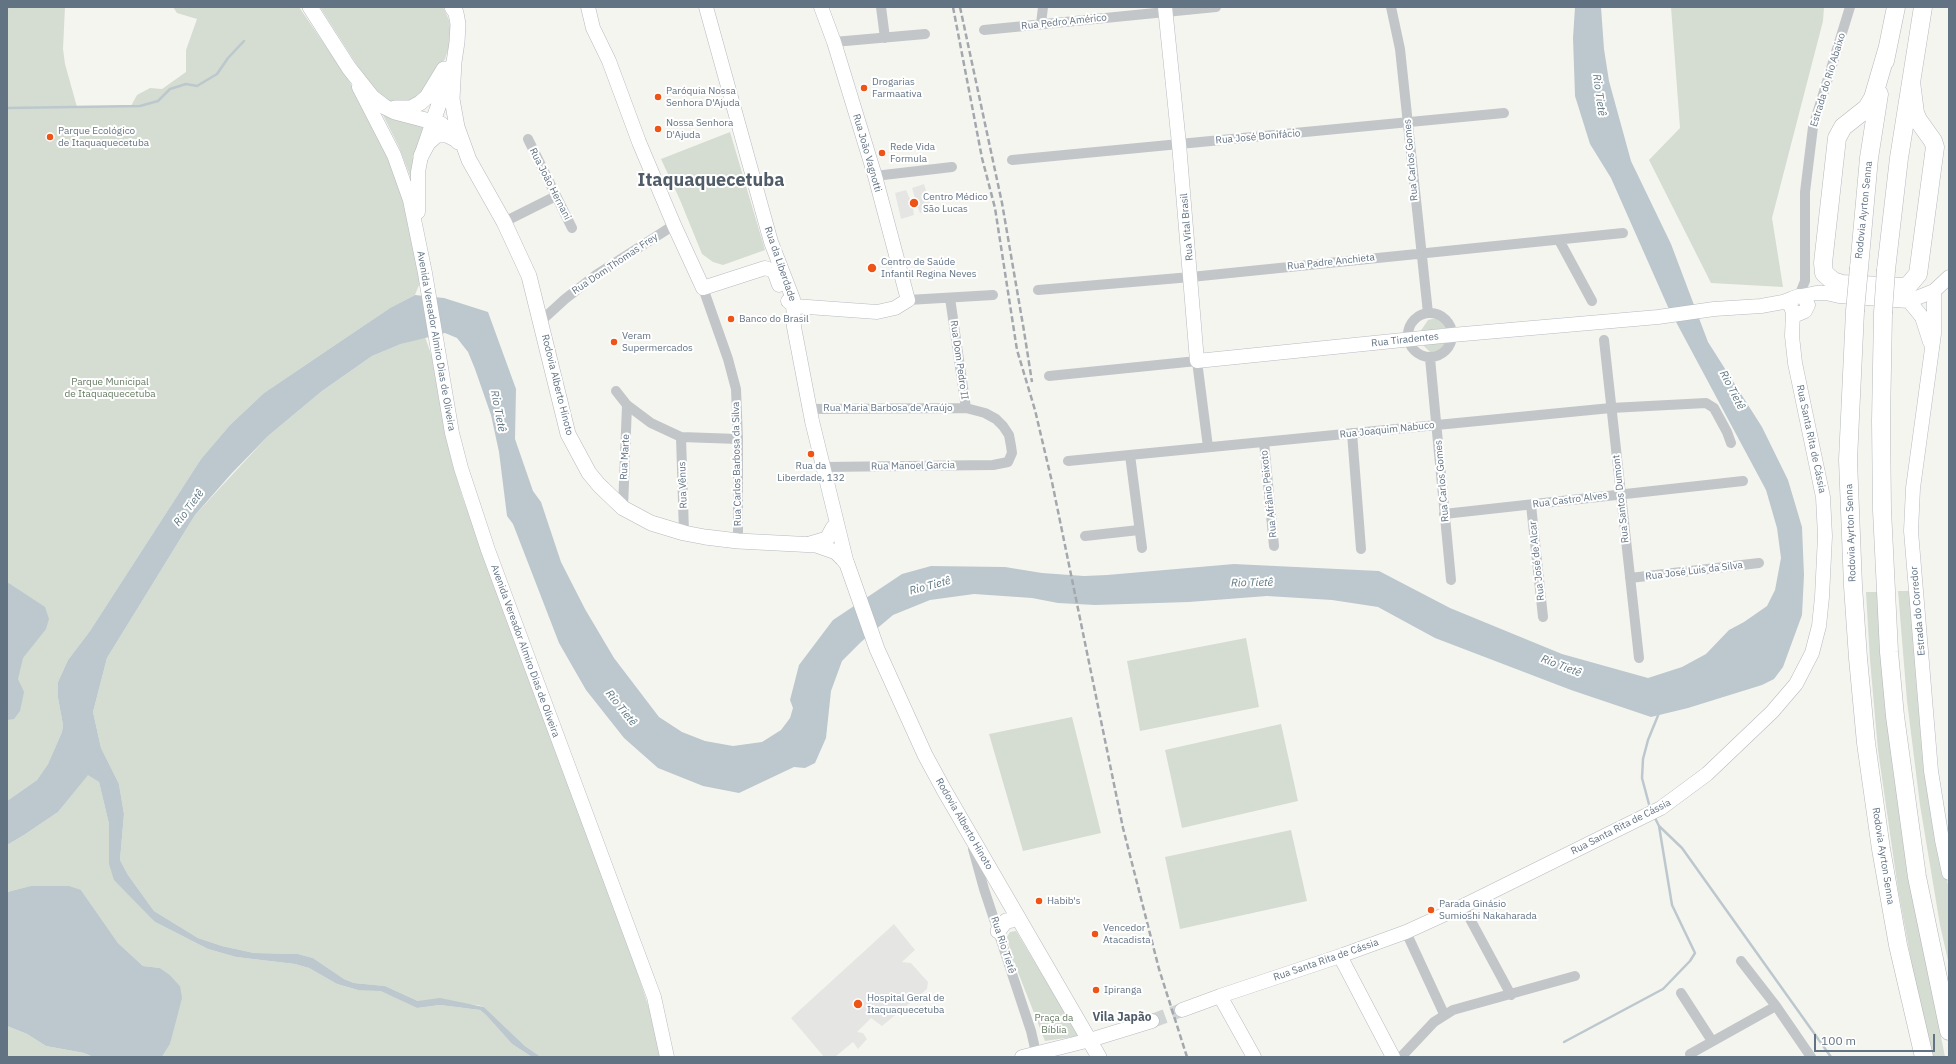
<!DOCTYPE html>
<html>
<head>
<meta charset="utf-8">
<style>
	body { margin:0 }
	#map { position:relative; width:1956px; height:1064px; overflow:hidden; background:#f5f5f0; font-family:"IBM Plex Sans",sans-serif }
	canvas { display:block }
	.frame { position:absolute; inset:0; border:8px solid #627384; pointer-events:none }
	.scale { position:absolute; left:1814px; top:1034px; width:121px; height:18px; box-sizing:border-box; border:2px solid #627384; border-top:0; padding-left:5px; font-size:12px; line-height:14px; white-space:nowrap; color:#627384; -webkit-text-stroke:3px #fff; paint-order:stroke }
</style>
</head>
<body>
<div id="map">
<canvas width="1956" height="1064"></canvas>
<div class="frame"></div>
<div class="scale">100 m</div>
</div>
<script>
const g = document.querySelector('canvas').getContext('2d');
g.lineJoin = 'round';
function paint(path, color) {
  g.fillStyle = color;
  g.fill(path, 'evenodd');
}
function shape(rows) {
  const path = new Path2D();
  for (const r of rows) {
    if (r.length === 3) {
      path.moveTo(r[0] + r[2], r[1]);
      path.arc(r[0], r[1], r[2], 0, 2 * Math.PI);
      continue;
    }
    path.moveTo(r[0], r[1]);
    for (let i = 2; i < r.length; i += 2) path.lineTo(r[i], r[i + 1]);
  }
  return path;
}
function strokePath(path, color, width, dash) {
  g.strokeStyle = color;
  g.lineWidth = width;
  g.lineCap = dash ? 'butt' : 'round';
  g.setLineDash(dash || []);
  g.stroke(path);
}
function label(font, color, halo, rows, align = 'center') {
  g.font = font + ' "IBM Plex Sans",sans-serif';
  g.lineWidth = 4;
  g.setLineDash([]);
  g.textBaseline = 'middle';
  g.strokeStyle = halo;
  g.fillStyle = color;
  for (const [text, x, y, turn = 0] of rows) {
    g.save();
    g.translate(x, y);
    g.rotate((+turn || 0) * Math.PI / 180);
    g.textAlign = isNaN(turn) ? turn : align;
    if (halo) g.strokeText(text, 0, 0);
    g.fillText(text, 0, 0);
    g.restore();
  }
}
paint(shape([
	[924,184,932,210,920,213,918,208,913,208,914,215,901,219,895,193,906,190,910,199,915,198,912,188],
	[894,924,915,950,902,962,911,963,928,982,927,989,882,1026,871,1018,857,1032,863,1033,867,1039,858,1049,853,1042,835,1057,824,1057,791,1018]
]), '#e5e6e4');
paint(shape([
	[7,7,65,7,63,49,65,64,77,107,131,106,137,95,150,88,162,89,186,72,186,50,197,19,177,13,173,7,299,7,348,79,382,139,405,199,421,280,415,295,390,308,264,393,230,425,201,459,90,631,68,660,58,682,58,698,63,725,62,732,48,764,37,780,7,801],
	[320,7,443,7,449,20,451,32,451,40,445,59,420,99,395,106,374,92],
	[1671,7,1824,7,1823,21,1772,218,1783,287,1711,283,1649,160,1680,128],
	[382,113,431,121,414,186,399,147],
	[730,132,765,250,723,265,713,262,702,254,680,200,661,159],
	[1436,318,1444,321,1450,327,1420,332,1428,320],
	[425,337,432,357,451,458,462,496,632,956,660,1042,660,1057,541,1057,525,1046,484,1007,478,1005,418,1001,385,986,354,983,344,979,313,958,298,954,254,953,222,946,198,938,154,911,128,875,120,860,124,814,119,784,101,748,93,712,107,658,195,515,268,436,322,391,372,356,401,344],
	[1451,340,1446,349,1441,353,1431,353,1422,344],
	[1898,591,1912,591,1932,803,1949,890,1949,965,1940,925,1920,805,1907,701],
	[1866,592,1879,592,1910,878,1945,1057,1933,1057,1913,971,1898,889,1878,750,1870,660],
	[1246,638,1259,707,1140,731,1127,661],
	[1072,717,1101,833,1023,851,989,734],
	[1281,724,1298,801,1182,828,1165,750],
	[88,774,99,782,109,824,109,864,155,922,208,949,236,957,295,964,309,968,337,984,358,990,381,990,417,1008,440,1005,480,1010,486,1015,512,1044,532,1057,162,1057,170,1044,180,986,170,975,160,968,143,966,118,943,81,890,32,886,7,892,7,845,24,835,58,812],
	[1291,830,1307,901,1180,929,1165,857],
	[1016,931,1079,1036,1045,1041,1012,957,1007,937,1010,932],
	[7,1026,27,1034,46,1046,84,1053,93,1057,7,1057]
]), '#d5dcd1');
paint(shape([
	[1575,7,1601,7,1604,49,1609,81,1631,161,1671,244,1708,342,1762,427,1788,480,1802,527,1804,575,1802,615,1783,667,1774,679,1762,685,1688,708,1651,717,1571,690,1435,638,1378,607,1332,600,1267,596,1189,602,1095,605,1058,603,1032,598,974,594,930,600,893,615,861,642,842,661,831,691,826,738,815,763,805,768,794,767,739,793,703,786,658,768,624,738,586,690,559,643,513,524,507,516,499,452,491,415,475,369,468,352,457,338,445,333,401,344,372,356,322,391,268,436,232,473,195,515,107,658,93,712,101,748,119,784,124,814,120,860,128,875,154,911,198,938,222,946,254,953,298,954,313,958,344,979,354,983,385,986,418,1001,440,998,484,1007,525,1046,541,1057,532,1057,512,1044,486,1015,480,1010,440,1005,417,1008,381,991,358,990,337,984,309,968,295,964,236,957,208,949,155,922,114,880,109,864,109,824,99,782,88,775,58,812,24,835,7,845,7,801,37,780,48,764,62,732,63,725,58,698,58,682,68,660,90,631,201,459,230,425,264,393,390,308,415,295,444,298,488,312,516,389,515,439,533,491,541,502,561,562,585,609,614,658,659,717,682,732,705,741,733,746,762,742,781,730,790,718,793,708,790,700,799,665,833,620,902,574,931,566,1005,567,1042,573,1084,576,1107,575,1234,564,1379,571,1450,608,1562,654,1648,678,1682,667,1706,654,1729,630,1744,622,1767,606,1775,590,1781,558,1777,528,1766,490,1668,307,1611,178,1590,144,1575,96,1573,38],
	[7,582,45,607,49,619,46,629,23,658,18,679,24,692,20,711,14,719,7,720],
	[31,886,69,886,81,890,118,943,143,966,160,968,170,975,180,986,182,998,170,1044,162,1057,93,1057,84,1053,46,1046,27,1034,7,1026,7,892]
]), '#bcc8cd');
strokePath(shape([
	[7,108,140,106,158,101,170,89,186,84,197,86,217,74,228,58,244,41],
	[1650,808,1642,778,1643,759,1648,740,1659,713],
	[1654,816,1659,826,1682,848,1831,1057],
	[1564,1042,1663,989,1690,961,1695,953,1672,905,1659,826]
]), '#bcc8cd', 2.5);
strokePath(shape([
	[1152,1021,1182,1010]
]), '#d0d4d5', 14, [14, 7]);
const secondary = shape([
	[588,7,593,28,609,61,639,142,674,225,703,288,765,268,774,271,779,285],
	[706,7,771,242,793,299,794,327,812,421,847,564],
	[1165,7,1179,144,1197,361,1452,335,1658,317,1714,309,1761,306,1783,302,1796,297],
	[359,87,394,155,410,200,425,273,452,433,461,468,488,550,654,997,667,1057],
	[418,212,418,172,421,156,433,121],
	[1934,291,1934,334,1913,488,1911,531,1931,771,1942,840,1949,873],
	[1802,296,1816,293,1826,293,1839,296,1909,301,1934,291,1949,277],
	[788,301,794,306,877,312,895,308,908,300,875,176,834,42,821,7],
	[1909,301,1922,317,1930,342],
	[1340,956,1393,1057],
	[1220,996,1254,1057],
	[1182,1010,1220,996,1340,956,1406,932,1463,906,1661,808,1707,774,1772,712,1796,684,1812,653,1819,626,1822,597,1825,536,1823,497,1795,363,1792,336,1793,312,1790,305,1793,298,1799,296,1804,298,1808,305,1805,311,1798,314,1793,312],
	[1022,1057,1090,1040,1152,1021]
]);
const primary = shape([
	[310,7,349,68,372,97,385,107,395,112,441,124,448,130,458,142],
	[454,62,452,99,457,127,469,160,504,222,529,276,568,434,589,473,599,485,623,508,651,523,684,533,705,537,738,541,816,545,836,552,843,559,847,564,877,649,925,755,944,790,1099,1057],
	[395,108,411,108,420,103,427,97,444,69],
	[433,121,454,62,457,42,458,24,456,13,452,7],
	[421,156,428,143,437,135,447,135,455,139],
	[810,544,827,539,833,528],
	[998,931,1006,921,1018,919]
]);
const highway = shape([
	[1887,50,1873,98,1867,108,1843,127,1837,138,1823,263,1824,273,1833,281,1842,284,1901,287,1908,286,1918,274,1935,147,1933,141,1918,120,1915,113,1911,82],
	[1885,61,1896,7],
	[1859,268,1869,158,1879,94],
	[1886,270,1899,158,1923,7],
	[1855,311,1848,460,1853,586,1858,658,1866,743,1881,849,1898,945,1924,1057],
	[1883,313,1881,421,1882,510,1889,652,1895,716,1917,877,1949,1031]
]);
strokePath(secondary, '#b6bbc0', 15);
strokePath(primary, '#b5b9bd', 16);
strokePath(highway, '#b4b8bb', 19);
strokePath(shape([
	[881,7,885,38],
	[1391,7,1400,49,1428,313],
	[1041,24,1043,7],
	[984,30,1216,7],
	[834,42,925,34],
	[528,139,572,228],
	[1012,160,1504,113],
	[875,176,952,167],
	[504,222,556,196],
	[1559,240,1592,301],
	[703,288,728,359,736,389,738,439,738,541],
	[1038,290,1191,277,1623,233],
	[1799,296,1805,281,1805,192,1813,127,1850,7],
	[908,300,993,295],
	[1430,335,22],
	[541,321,565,299,596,275,674,225],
	[1604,340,1639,658],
	[1430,358,1451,580],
	[1049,376,1197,361,1208,447],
	[616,391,627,405,651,423,681,437,738,439],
	[810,409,966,408],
	[1352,433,1361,549],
	[681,437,684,533],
	[1264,442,1274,546],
	[1130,455,1142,548],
	[1068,461,1611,408,1706,403,1714,408,1727,432,1731,443],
	[823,467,993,465,1008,462,1012,453,1011,446,1009,435,1003,426,996,419,985,413,966,408,950,298],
	[1531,505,1543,617],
	[623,508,627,405],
	[1444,514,1743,481],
	[1085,536,1139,530],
	[1630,578,1759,563],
	[973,849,984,889,1031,1031,1037,1057],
	[1463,906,1511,995],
	[1406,932,1444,1014],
	[1741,961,1776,1006,1811,1057],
	[1681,993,1712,1041],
	[1690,1054,1776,1006],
	[1401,1057,1434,1022,1453,1010,1575,976]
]), '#c2c6c9', 10);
strokePath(secondary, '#fff', 14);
strokePath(primary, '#fff', 15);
strokePath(highway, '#fff', 18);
strokePath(shape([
	[953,7,982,158,995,208,1017,350,1035,410,1052,482,1123,828,1159,969,1187,1057],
	[960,7,1002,203,1024,331,1032,382]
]), '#a2a8ae', 2.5, [6, 3]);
const highwayBridge = shape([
	[1855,311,1859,268],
	[1883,313,1886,270]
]);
strokePath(highwayBridge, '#b4b8bb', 19, []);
strokePath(highwayBridge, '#fff', 18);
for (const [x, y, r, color] of [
	[864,88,4,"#ef5417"],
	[658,97,4,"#ef5417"],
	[658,129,4,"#ef5417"],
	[50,137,4,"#ef5417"],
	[882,153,4,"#ef5417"],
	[914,203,5,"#ef5417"],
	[872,268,5,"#ef5417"],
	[731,319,4,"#ef5417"],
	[614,342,4,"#ef5417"],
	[811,454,4,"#ef5417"],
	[1039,901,4,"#ef5417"],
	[1431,910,4,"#ef5417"],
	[1095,934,4,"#ef5417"],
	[1096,990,4,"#ef5417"],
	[858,1004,5,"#ef5417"]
]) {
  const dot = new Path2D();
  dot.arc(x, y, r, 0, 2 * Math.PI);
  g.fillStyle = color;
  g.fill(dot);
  strokePath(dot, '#fff', 1.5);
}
label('10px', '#627384', '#fff', [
	["Rua Pedro Américo",1064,22,-6],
	["Estrada do Rio Abaixo",1828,80,-73],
	["Rua José Bonifácio",1258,137,-5],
	["Rua João Vagnotti",867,153,74],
	["Rua Carlos Gomes",1411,160,-95],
	["Rua João Hernani",550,184,63],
	["Rodovia Ayrton Senna",1864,210,-84],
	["Rua Vital Brasil",1187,227,-95],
	["Rua Padre Anchieta",1331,262,-6],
	["Rua Dom Thomas Frey",615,264,-34],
	["Rua da Liberdade",780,264,71],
	["Rua Tiradentes",1405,340,-6],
	["Avenida Vereador Almiro Dias de Oliveira",436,341,80],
	["Rua Dom Pedro II",959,360,82],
	["Rodovia Alberto Hinoto",557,385,76],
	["Rua Maria Barbosa de Araújo",888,408],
	["Rua Joaquim Nabuco",1387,430,-6],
	["Rua Santa Rita de Cássia",1811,439,78],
	["Rua Marte",625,457,-87],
	["Rua Carlos Barbosa da Silva",737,464,-91],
	["Rua Manoel Garcia",913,466,-1],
	["Rua Carlos Gomes",1442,481,-95],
	["Rua Vênus",683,485,-92],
	["Rua Afrânio Peixoto",1269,494,-96],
	["Rua Santos Dumont",1621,499,-96],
	["Rua Castro Alves",1570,500,-7],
	["Rodovia Ayrton Senna",1851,533,-92],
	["Rua José de Alcar",1537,561,-96],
	["Rua José Luís da Silva",1694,571,-7],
	["Estrada do Corredor",1918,611,-95],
	["Avenida Vereador Almiro Dias de Oliveira",525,651,70],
	["Rodovia Alberto Hinoto",964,824,60],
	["Rua Santa Rita de Cássia",1621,827,-27],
	["Rodovia Ayrton Senna",1883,856,81],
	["Rua Rio Tietê",1003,945,72],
	["Rua Santa Rita de Cássia",1326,960,-19]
]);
label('10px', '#627384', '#fff', [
	["Drogarias",872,82],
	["Farmaativa",872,94],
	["Paróquia Nossa",666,91],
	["Senhora D'Ajuda",666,103],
	["Nossa Senhora",666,123],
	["D'Ajuda",666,135],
	["Parque Ecológico",58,131],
	["de Itaquaquecetuba",58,143],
	["Rede Vida",890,147],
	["Formula",890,159],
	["Centro Médico",923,197],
	["São Lucas",923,209],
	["Centro de Saúde",881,262],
	["Infantil Regina Neves",881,274],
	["Banco do Brasil",739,319],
	["Veram",622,336],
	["Supermercados",622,348],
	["Rua da",811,466,"center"],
	["Liberdade, 132",811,478,"center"],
	["Habib's",1047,901],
	["Parada Ginásio",1439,904],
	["Sumioshi Nakaharada",1439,916],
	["Vencedor",1103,928],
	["Atacadista",1103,940],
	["Ipiranga",1104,990],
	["Hospital Geral de",867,998],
	["Itaquaquecetuba",867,1010]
], 'left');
label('10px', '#657a61', '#fff', [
	["Parque Municipal",110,382],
	["de Itaquaquecetuba",110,394],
	["Praça da",1054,1018],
	["Bíblia",1054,1030]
]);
label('italic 11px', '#5d7681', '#fff', [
	["Rio Tietê",1599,95,82],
	["Rio Tietê",1732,390,63],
	["Rio Tietê",498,411,79],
	["Rio Tietê",189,508,-53],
	["Rio Tietê",1252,583,-1],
	["Rio Tietê",930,586,-15],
	["Rio Tietê",1561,666,21],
	["Rio Tietê",621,708,51]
]);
label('bold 12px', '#505c68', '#fff', [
	["Vila Japão",1122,1018]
]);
label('bold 18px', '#505c68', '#fff', [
	["Itaquaquecetuba",711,181]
]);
</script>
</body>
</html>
